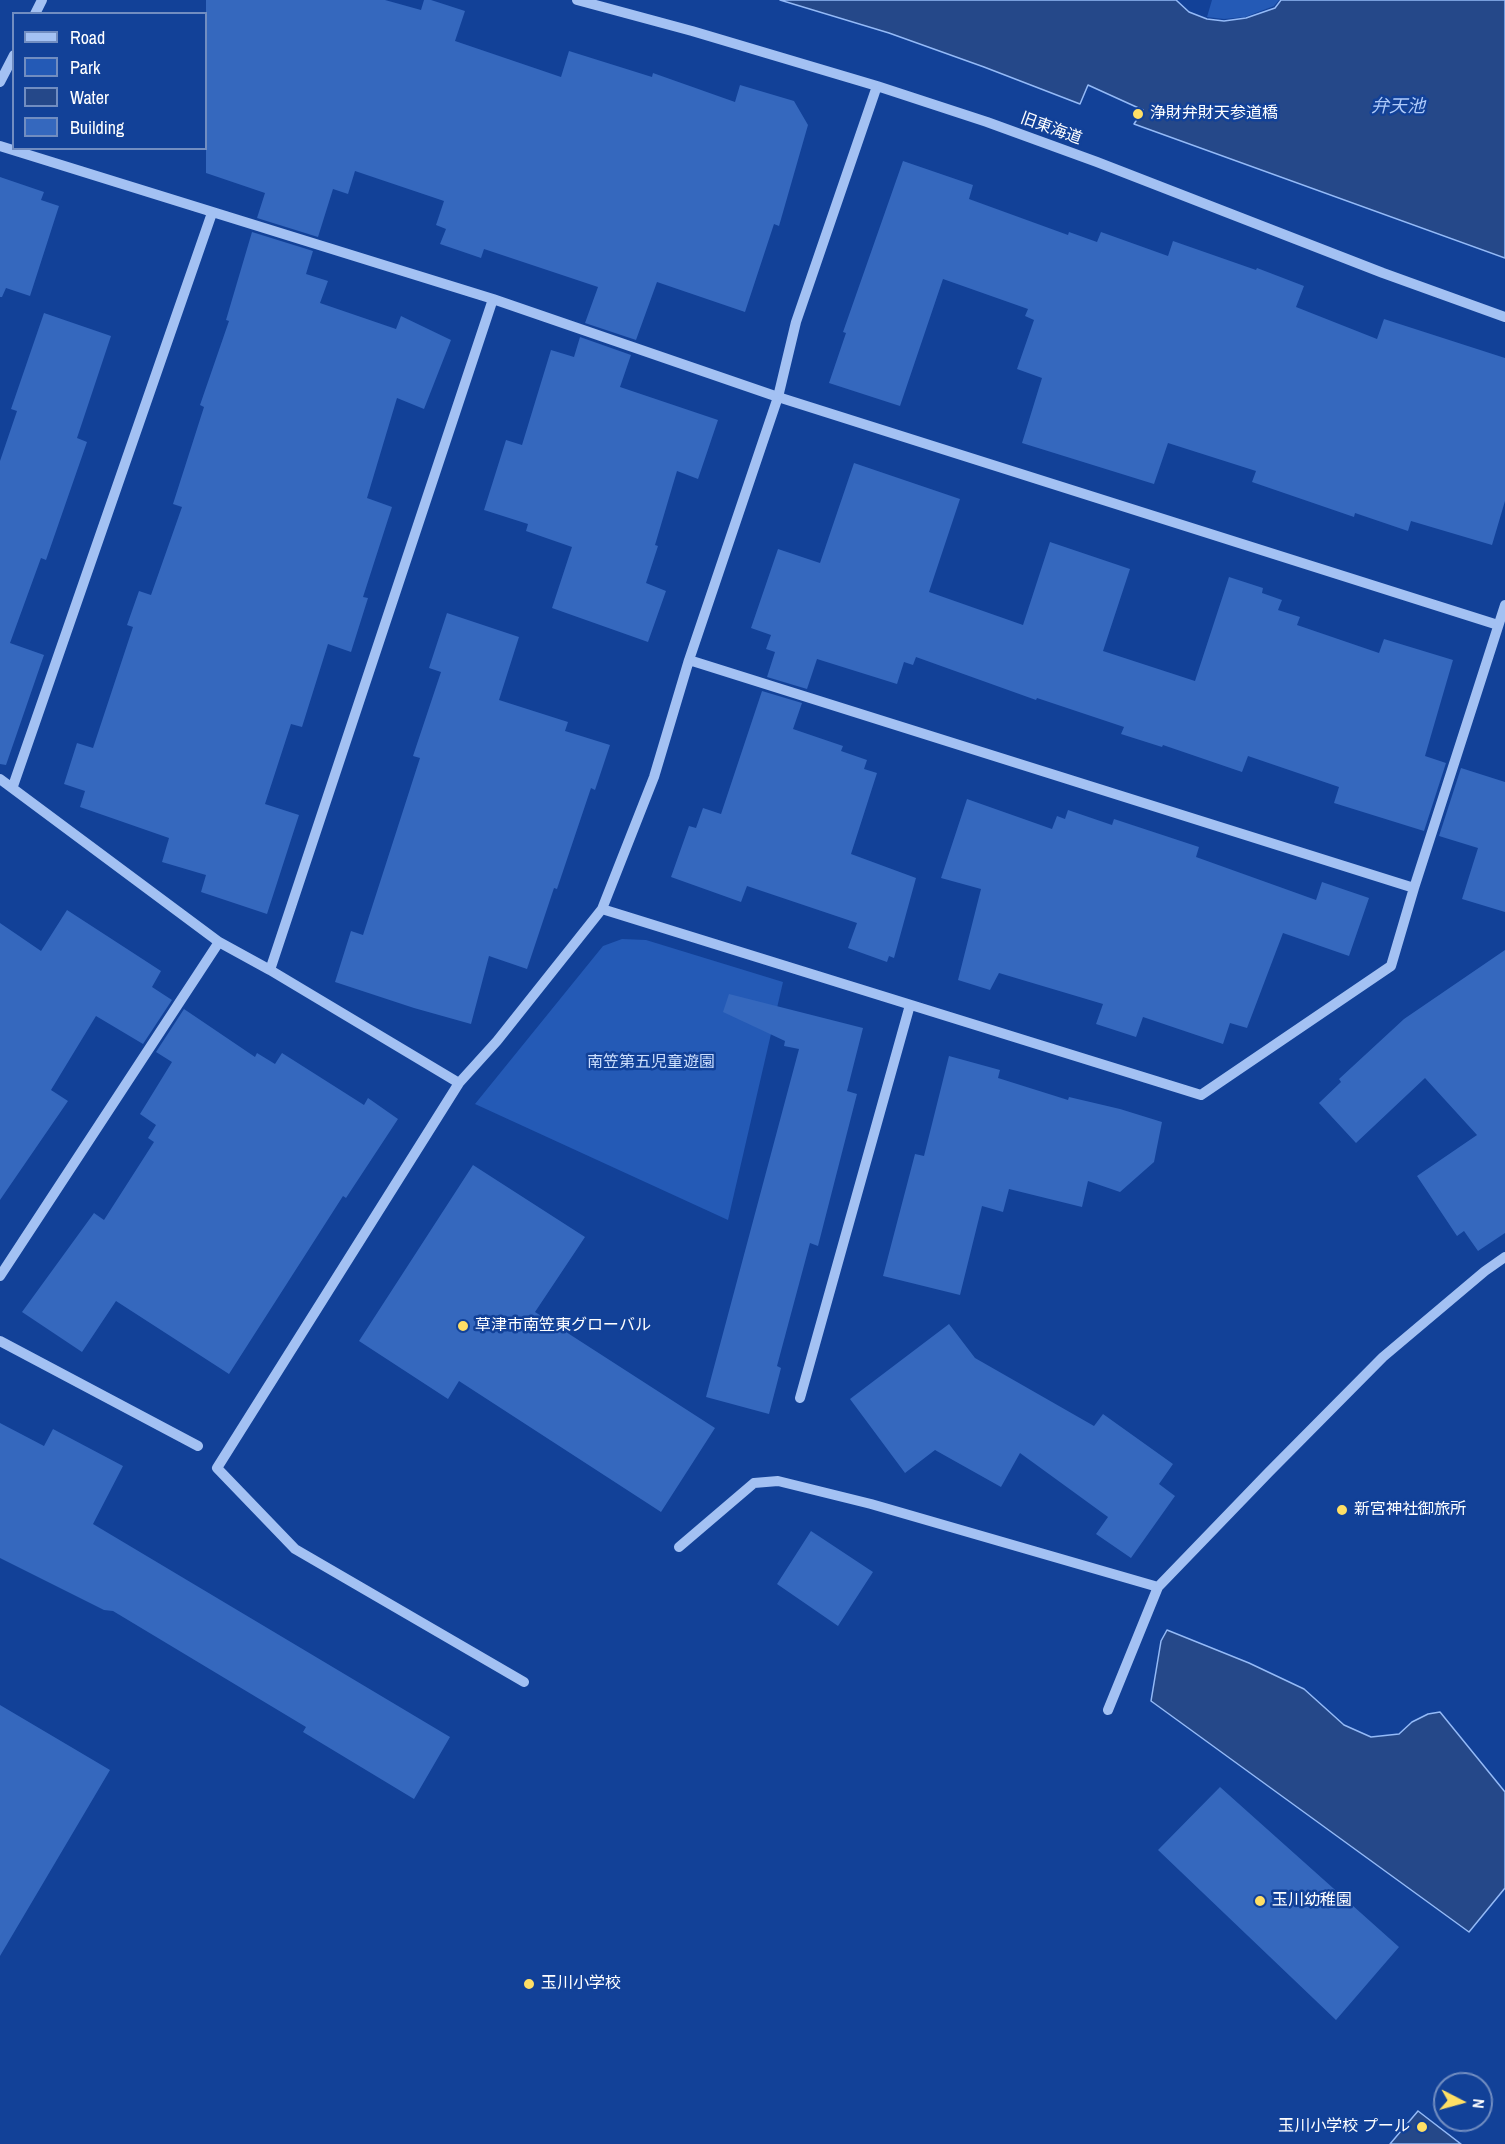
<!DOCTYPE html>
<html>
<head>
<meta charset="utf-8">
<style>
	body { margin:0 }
	#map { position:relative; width:1505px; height:2144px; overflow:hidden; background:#124198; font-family:"Archivo Narrow",sans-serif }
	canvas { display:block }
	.legend { position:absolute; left:12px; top:12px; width:195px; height:138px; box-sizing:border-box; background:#124198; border:2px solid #718dc1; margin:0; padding:8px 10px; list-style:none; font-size:18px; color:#fff }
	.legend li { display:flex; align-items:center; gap:12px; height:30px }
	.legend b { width:30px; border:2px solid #718dc1 }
	.north { position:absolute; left:1433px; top:2072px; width:60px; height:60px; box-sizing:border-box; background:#124198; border:2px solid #718dc1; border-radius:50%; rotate:96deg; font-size:16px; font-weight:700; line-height:24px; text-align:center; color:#fff }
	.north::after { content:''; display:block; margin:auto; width:21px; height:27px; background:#ffdf65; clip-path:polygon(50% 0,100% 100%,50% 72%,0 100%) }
</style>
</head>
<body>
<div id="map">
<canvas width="1505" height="2144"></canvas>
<ul class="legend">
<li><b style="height:8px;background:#a3c1f3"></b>Road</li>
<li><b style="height:16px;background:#245ab6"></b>Park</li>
<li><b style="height:16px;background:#254889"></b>Water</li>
<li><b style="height:16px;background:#3568be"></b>Building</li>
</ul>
<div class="north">N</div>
</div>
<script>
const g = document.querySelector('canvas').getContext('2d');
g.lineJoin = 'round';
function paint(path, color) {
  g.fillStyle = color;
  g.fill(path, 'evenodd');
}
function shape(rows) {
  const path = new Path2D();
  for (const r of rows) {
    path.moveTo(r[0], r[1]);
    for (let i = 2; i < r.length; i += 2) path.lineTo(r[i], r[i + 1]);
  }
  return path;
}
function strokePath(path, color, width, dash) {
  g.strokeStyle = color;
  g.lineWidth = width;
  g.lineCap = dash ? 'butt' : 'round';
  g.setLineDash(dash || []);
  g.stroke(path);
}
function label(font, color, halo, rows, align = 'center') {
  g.font = font + ' "Archivo Narrow","Noto Sans JP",sans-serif';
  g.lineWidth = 5;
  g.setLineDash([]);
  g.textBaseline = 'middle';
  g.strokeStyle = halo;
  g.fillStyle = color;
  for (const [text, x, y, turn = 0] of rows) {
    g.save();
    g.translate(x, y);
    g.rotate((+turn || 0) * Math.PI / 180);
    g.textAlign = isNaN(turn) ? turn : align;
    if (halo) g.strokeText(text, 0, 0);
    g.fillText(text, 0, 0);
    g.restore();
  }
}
paint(shape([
	[1212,0,1279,0,1274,6,1245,17,1224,19,1207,17],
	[622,939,646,940,783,982,728,1220,475,1104,603,946]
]), '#245ab6');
const water = shape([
	[780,0,1176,0,1189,12,1207,19,1224,21,1246,18,1275,8,1281,0,1505,0,1505,258,1134,124,1143,110,1088,85,1080,104,984,67,889,33,780,0],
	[1167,1630,1249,1663,1304,1689,1344,1725,1371,1737,1399,1734,1412,1722,1428,1714,1440,1712,1505,1792,1505,1888,1469,1932,1151,1701,1161,1641,1167,1630],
	[1418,2111,1461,2144,1390,2144,1418,2111]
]);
paint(water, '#254889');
strokePath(water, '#94baf7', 1.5);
paint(shape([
	[206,0,385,0,421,10,424,0,431,0,465,11,455,41,561,77,569,51,652,77,653,73,735,102,740,85,794,101,808,125,779,226,774,224,745,312,657,282,636,340,585,323,598,287,484,249,481,258,440,244,446,229,436,225,444,201,355,171,348,194,333,189,318,237,257,218,265,193,206,173],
	[903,161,973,185,969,199,1068,235,1069,232,1097,242,1101,232,1168,256,1173,241,1256,270,1257,268,1304,286,1296,307,1377,339,1384,319,1505,358,1505,501,1492,545,1411,521,1408,531,1355,513,1354,517,1252,482,1256,471,1168,443,1154,484,1022,443,1042,378,1017,369,1034,320,1025,316,1028,309,943,279,900,406,829,383,846,333,843,332],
	[0,177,44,192,41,200,59,206,30,296,6,288,2,297,0,297],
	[252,232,313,251,306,274,328,281,320,303,396,329,401,316,451,340,424,409,397,398,367,498,392,507,363,597,368,598,351,652,328,644,302,727,291,724,265,804,299,815,267,914,201,892,206,875,162,862,169,838,80,807,85,791,64,784,77,743,93,748,133,627,127,625,139,591,151,595,182,507,173,504,204,407,200,405,229,321,226,320],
	[44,313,111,336,77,438,87,442,46,560,41,558,10,643,44,655,6,765,0,764,0,461,17,411,11,409],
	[580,337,631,355,620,387,718,420,698,479,677,471,655,545,658,546,646,583,666,591,648,642,552,608,572,547,526,531,528,524,484,510,506,440,522,445,551,350,574,357],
	[854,463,960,499,929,592,1023,625,1050,542,1130,569,1103,651,1195,681,1229,577,1263,588,1262,593,1282,600,1278,610,1300,617,1297,625,1379,653,1384,639,1453,660,1425,756,1446,763,1424,831,1334,803,1339,787,1248,756,1242,772,1163,745,1162,747,1121,734,1124,727,1037,698,1036,700,916,657,913,665,904,662,897,684,817,659,807,689,767,677,775,652,766,649,771,635,751,628,778,549,820,563],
	[447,613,519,637,499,700,568,722,565,731,610,745,595,790,591,788,557,889,554,888,527,969,489,956,471,1024,414,1008,335,982,351,931,363,935,420,758,413,756,441,672,429,668],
	[762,691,802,703,793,729,843,746,841,751,867,760,864,769,877,773,851,854,916,878,894,958,889,956,887,962,848,948,857,923,747,886,741,902,671,877,689,826,696,828,703,808,721,814],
	[1461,768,1505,782,1505,912,1462,899,1478,848,1439,836],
	[967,799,1052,829,1057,816,1065,819,1068,810,1112,825,1114,819,1199,847,1196,857,1316,900,1322,882,1369,898,1349,956,1283,933,1247,1028,1230,1023,1223,1044,1143,1017,1136,1037,1096,1024,1103,1004,999,973,990,990,958,980,981,889,941,878],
	[67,910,161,971,152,987,172,1000,143,1044,96,1016,51,1090,68,1101,0,1200,0,923,41,951],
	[1505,950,1505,1233,1478,1251,1464,1231,1457,1236,1417,1176,1477,1135,1425,1078,1356,1143,1319,1103,1341,1082,1339,1079,1404,1019],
	[729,994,863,1028,847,1091,857,1094,818,1246,810,1243,777,1366,781,1368,769,1414,706,1397,799,1049,784,1046,785,1041,723,1012],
	[184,1009,255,1057,257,1053,275,1064,282,1053,364,1105,368,1098,398,1119,346,1198,343,1196,229,1374,116,1301,82,1352,22,1312,94,1213,104,1220,154,1142,148,1138,156,1125,140,1114,172,1062,156,1052],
	[949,1056,1000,1070,998,1078,1068,1100,1069,1097,1120,1109,1162,1122,1154,1162,1120,1192,1088,1181,1082,1207,1009,1189,1003,1212,982,1206,960,1295,883,1276,915,1154,924,1156],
	[473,1165,585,1237,535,1312,715,1428,661,1512,459,1381,448,1399,359,1341],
	[949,1324,975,1358,1094,1426,1103,1414,1173,1464,1159,1484,1175,1496,1131,1558,1096,1534,1108,1517,1020,1453,1001,1487,935,1450,905,1473,850,1399],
	[0,1423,44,1446,53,1429,123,1466,93,1524,450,1737,414,1799,303,1732,306,1727,113,1611,104,1610,0,1558],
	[811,1531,873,1572,838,1626,777,1584],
	[0,1705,110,1770,0,1956],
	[1220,1787,1399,1947,1336,2020,1158,1850]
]), '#3568be');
strokePath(shape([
	[577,0,692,31,877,86,987,122,1097,162,1383,273,1505,317],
	[35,14,42,0],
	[0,82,14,55],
	[0,146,493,299,778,397,1498,625],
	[689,660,1414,888],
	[0,779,219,942,270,970,459,1083,497,1041,602,909,654,777,689,660,778,397,796,322,877,86],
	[13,786,212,213],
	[602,909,1201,1095,1391,966,1414,888,1505,605],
	[270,970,493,299],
	[459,1083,217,1468,295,1549,524,1682],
	[0,1276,219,942],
	[0,1341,198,1446],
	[800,1398,910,1005],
	[679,1547,754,1483,778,1481,871,1504,1158,1587],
	[1108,1710,1158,1587,1269,1472,1383,1357,1485,1271,1505,1257]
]), '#a3c1f3', 10);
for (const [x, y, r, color] of [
	[1138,114,6,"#ffdf65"],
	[463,1326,6,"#ffdf65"],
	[1342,1510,6,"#ffdf65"],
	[1260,1901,6,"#ffdf65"],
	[529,1984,6,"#ffdf65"],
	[1422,2127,6,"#ffdf65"]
]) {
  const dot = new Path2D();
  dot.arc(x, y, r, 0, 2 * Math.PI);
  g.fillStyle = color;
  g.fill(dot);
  strokePath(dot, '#124198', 2);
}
label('16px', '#fff', '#124198', [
	["浄財弁財天参道橋",1150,114],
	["草津市南笠東グローバル",475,1326],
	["新宮神社御旅所",1354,1510],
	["玉川幼稚園",1272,1901],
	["玉川小学校",541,1984],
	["玉川小学校 プール",1410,2127,"right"]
], 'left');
label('16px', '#fff', '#124198', [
	["旧東海道",1051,129,20]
]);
label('16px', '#cbdefd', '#124198', [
	["南笠第五児童遊園",651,1063]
]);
label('italic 18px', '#afcbfa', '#124198', [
	["弁天池",1398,107]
]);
</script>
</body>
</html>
